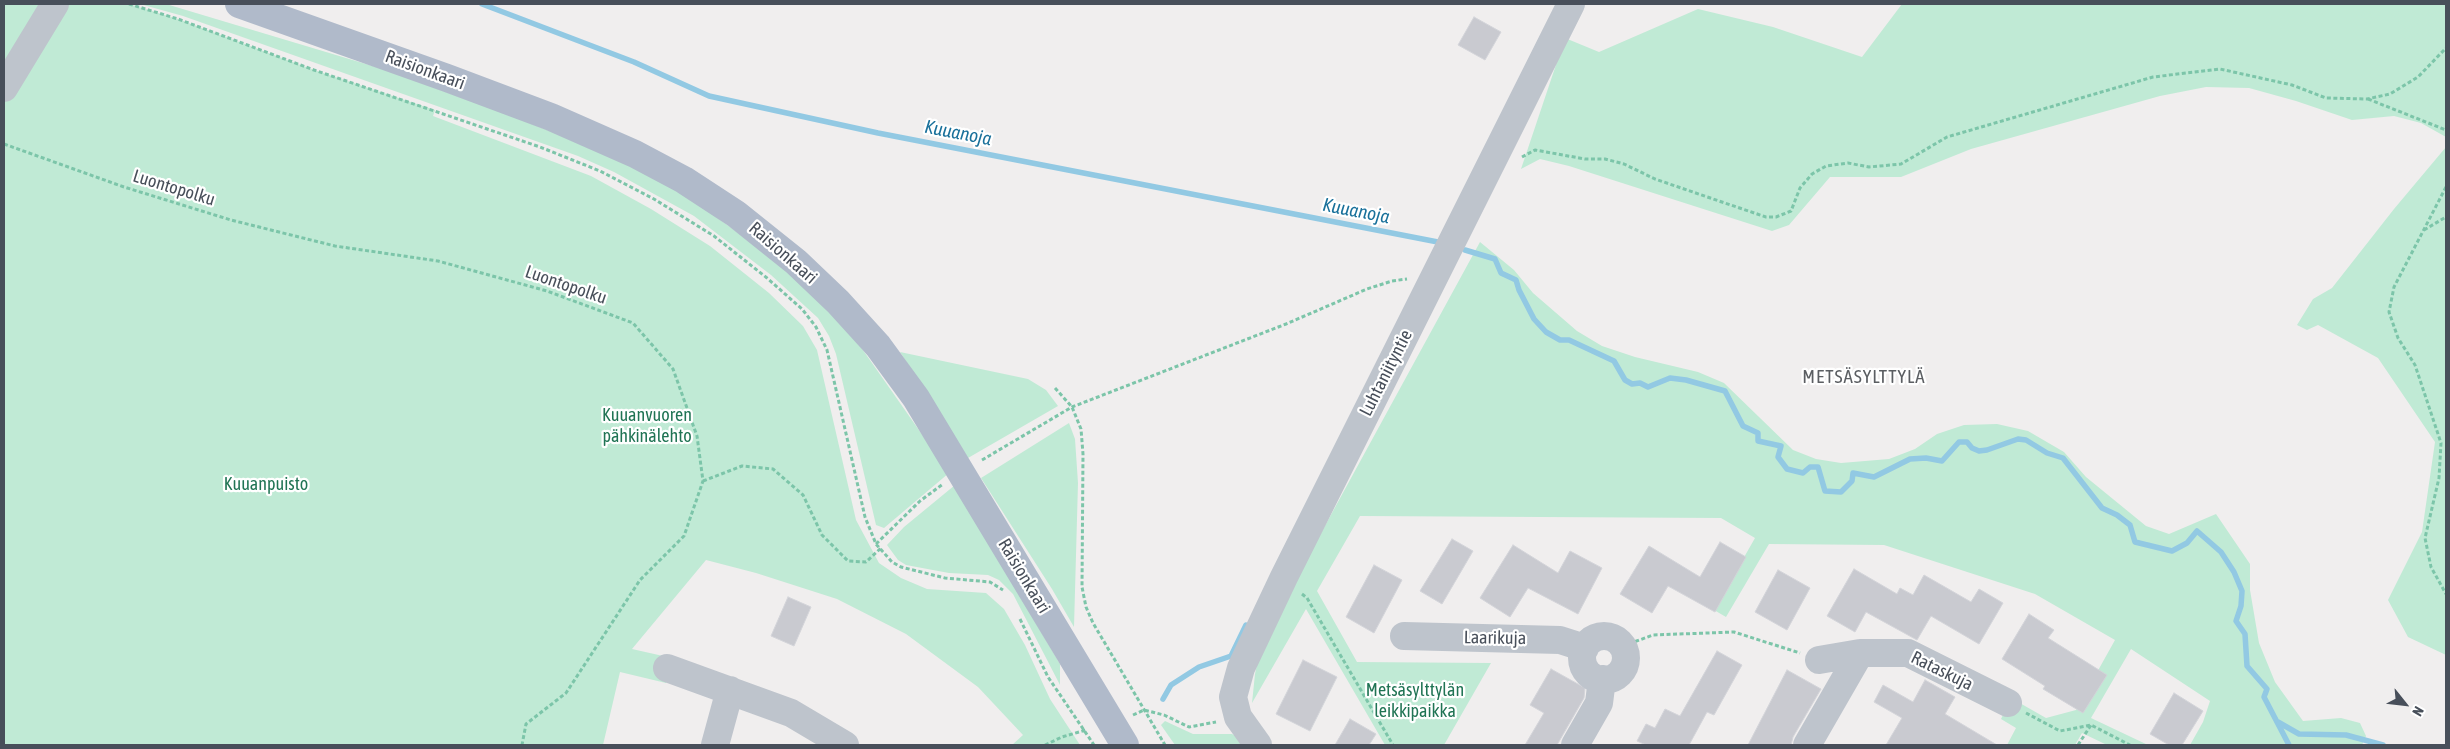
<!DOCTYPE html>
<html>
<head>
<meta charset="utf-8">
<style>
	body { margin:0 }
	#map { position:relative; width:2450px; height:749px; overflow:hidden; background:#f0eeee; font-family:"Asap Condensed",sans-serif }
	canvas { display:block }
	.frame { position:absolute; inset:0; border:5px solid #484f5a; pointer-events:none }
	.north { position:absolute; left:2380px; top:679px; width:50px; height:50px; -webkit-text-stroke:4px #fff; paint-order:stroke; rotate:119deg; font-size:14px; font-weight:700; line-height:20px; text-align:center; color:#484f5a }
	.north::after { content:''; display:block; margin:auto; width:18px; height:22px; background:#484f5a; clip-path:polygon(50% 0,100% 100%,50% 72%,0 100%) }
</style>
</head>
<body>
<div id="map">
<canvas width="2450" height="749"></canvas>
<div class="frame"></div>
<div class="north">N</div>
</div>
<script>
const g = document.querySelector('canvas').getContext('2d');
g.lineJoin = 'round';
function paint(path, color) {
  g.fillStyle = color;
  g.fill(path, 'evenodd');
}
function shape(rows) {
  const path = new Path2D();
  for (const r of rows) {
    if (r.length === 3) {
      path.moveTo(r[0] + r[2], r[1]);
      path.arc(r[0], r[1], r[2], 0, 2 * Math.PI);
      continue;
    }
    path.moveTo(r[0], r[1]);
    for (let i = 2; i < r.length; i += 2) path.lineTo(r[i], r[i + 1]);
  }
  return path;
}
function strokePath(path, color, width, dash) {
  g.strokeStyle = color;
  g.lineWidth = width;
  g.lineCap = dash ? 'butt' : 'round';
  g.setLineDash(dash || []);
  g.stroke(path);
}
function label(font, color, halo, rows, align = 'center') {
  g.font = font + ' "Asap Condensed",sans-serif';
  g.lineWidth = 4.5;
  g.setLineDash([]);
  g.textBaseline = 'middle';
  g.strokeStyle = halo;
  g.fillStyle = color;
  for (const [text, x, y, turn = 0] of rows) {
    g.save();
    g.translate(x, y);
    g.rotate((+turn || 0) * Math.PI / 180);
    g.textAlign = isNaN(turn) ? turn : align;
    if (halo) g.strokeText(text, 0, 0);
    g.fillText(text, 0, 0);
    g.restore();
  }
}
paint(shape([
	[4,4,129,4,178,19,314,70,435,110,433,116,591,176,651,209,710,246,769,293,803,326,817,350,856,520,879,563,901,578,927,589,986,593,1004,609,1025,645,1050,699,1080,745,1012,745,1023,735,978,687,906,634,837,599,756,573,706,560,632,649,672,658,666,683,620,672,603,745,4,745],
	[140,4,166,4,386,70,514,117,621,159,694,201,780,263,851,333,949,473,884,528,876,525,836,354,829,336,818,318,771,275,694,216,614,172,578,156,183,16],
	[1902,4,2446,4,2446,137,2421,123,2394,116,2352,120,2296,101,2249,88,2206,87,2160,96,1971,149,1901,177,1830,177,1789,225,1772,231,1569,166,1540,159,1521,169,1565,38,1599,52,1698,9,1773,27,1862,57],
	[2446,147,2446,655,2408,637,2388,600,2422,532,2435,442,2378,358,2318,325,2307,330,2297,325,2313,299,2332,288,2394,209],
	[1480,242,1514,270,1533,293,1577,331,1602,346,1635,357,1698,372,1724,383,1793,450,1816,459,1841,463,1889,459,1915,449,1937,434,1964,425,1997,424,2028,431,2064,452,2086,477,2146,526,2169,534,2216,514,2250,564,2250,590,2259,643,2275,682,2303,721,2341,718,2360,723,2366,736,2362,745,2190,745,2203,722,2210,701,2131,649,2091,718,2148,745,2107,745,2082,733,2075,745,2007,745,2016,728,2001,719,2011,698,2046,718,2076,710,2115,640,2035,594,1884,545,1769,544,1726,617,1714,610,1755,538,1721,518,1360,516,1317,591,1357,662,1491,663,1444,745,1385,745,1306,609,1252,703,1255,674,1262,641],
	[900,352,1028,379,1046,390,1058,406,968,458],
	[1069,423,1075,439,1078,483,1074,627,1052,589,981,478],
	[955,485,1060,664,1060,685,1013,594,999,580,988,575,949,573,906,565,898,560,887,545,904,527],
	[1165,721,1193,734,1232,734,1246,742,1249,745,1175,745,1161,725]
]), '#c0ead5');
strokePath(shape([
	[482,4,634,62,709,96,878,133,1443,243],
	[1465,250,1495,259,1501,273,1516,280,1519,290,1534,319,1546,332,1560,340,1569,340,1614,361,1625,380,1632,384,1640,383,1648,387,1670,378,1686,380,1725,391,1743,426,1758,433,1758,441,1781,446,1778,457,1787,469,1803,473,1810,467,1818,467,1825,491,1841,492,1852,481,1853,473,1874,477,1910,459,1926,458,1942,461,1959,442,1967,442,1972,448,1979,451,1987,450,2018,439,2026,440,2047,453,2063,458,2102,508,2117,515,2130,525,2135,542,2172,551,2187,543,2197,531,2221,552,2234,572,2242,591,2241,606,2236,621,2245,634,2247,666,2267,689,2264,697,2289,745],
	[1163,699,1171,685,1199,667,1231,656,1246,625],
	[2278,722,2299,734,2346,735,2383,745]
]), '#92c9e3', 5.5);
const building = shape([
	[1474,17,1501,32,1485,60,1458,45,1474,17],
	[1452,539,1473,551,1442,604,1420,591,1452,539],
	[1720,542,1746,557,1715,612,1668,586,1652,613,1620,594,1649,546,1700,577,1720,542],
	[1513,545,1558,573,1570,551,1602,568,1578,614,1528,588,1510,617,1480,598,1513,545],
	[1374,565,1402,580,1374,633,1346,617,1374,565],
	[1854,569,1897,594,1900,588,1913,595,1924,575,1971,602,1979,589,2003,603,1979,644,1931,616,1917,640,1866,612,1855,632,1827,616,1854,569],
	[1778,570,1810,588,1787,630,1755,612,1778,570],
	[788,597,811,607,794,646,771,636,788,597],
	[2029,614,2054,630,2048,638,2107,675,2083,713,2043,689,2045,686,2002,659,2029,614],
	[1717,651,1742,665,1714,715,1707,712,1689,745,1646,745,1637,741,1646,724,1655,728,1665,709,1680,716,1717,651],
	[1303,660,1337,677,1310,731,1276,714,1303,660],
	[1551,669,1585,688,1584,698,1557,745,1525,745,1544,713,1530,705,1551,669],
	[1787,670,1821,689,1793,737,1791,745,1748,745,1787,670],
	[1925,680,1955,697,1945,714,1997,745,1886,745,1902,718,1874,702,1883,685,1913,702,1925,680],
	[2174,693,2203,711,2182,745,2169,745,2150,734,2174,693],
	[1350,719,1376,734,1369,745,1335,745,1350,719]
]);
paint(building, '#c9cad0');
strokePath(building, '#d3d4d9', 1);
strokePath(shape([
	[129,4,178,19,314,70,540,147,600,171,654,199,714,236,767,278,802,309,816,327,827,350,865,517,876,544,892,562,901,567,945,578,990,582,1003,590],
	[2368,99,2446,130],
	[4,144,124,187,231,220,335,246,438,261,547,291,633,323,673,369,697,436,703,481,684,536,640,580,566,693,526,724,522,745],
	[1522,157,1535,150,1585,159,1605,159,1624,164,1655,179,1719,201,1766,217,1776,217,1791,211,1800,188,1812,174,1826,166,1848,163,1869,167,1901,164,1947,137,2153,77,2220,69,2292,85,2326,98,2367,99,2390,94,2418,77,2446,48],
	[2446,187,2394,287,2389,312,2398,338,2415,365,2441,443,2439,478,2425,538,2431,567,2446,594],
	[2424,230,2446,217],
	[1055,388,1072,407,1081,429,1083,454,1082,587,1086,607,1093,623,1165,745],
	[982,460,1072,407,1286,324,1367,289,1392,281,1407,279],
	[703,481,742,466,773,469,803,495,822,535,848,561,866,562,881,548],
	[876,544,920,501,943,484],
	[1302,594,1307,598,1393,745],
	[1020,619,1048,677,1094,745],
	[1623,646,1653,635,1734,632,1800,653],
	[2026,713,2060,731,2091,725,2130,745],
	[1133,715,1144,710,1164,715,1189,727,1216,722],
	[1045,745,1062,737,1086,730],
	[2078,745,2091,725]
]), '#7cc5a9', 3, [4, 2.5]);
strokePath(shape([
	[4,88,55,4],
	[1404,636,1560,640,1585,648],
	[1604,658,22],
	[1819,660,1860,653],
	[667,668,791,713,845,745],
	[715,745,730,690],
	[1258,745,1238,717,1233,697,1241,668,1284,577,1571,4],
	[1575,745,1599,703,1602,679],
	[1807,745,1860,653,1908,653,2008,703]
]), '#bec4cc', 28);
strokePath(shape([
	[239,4,447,78,551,117,635,154,684,180,736,214,796,262,838,302,878,346,916,398,1125,745]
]), '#b0baca', 28);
label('18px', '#484f5a', '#fff', [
	["Raisionkaari",425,70,20],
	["Luontopolku",174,188,17],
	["Raisionkaari",783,253,41],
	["Luontopolku",566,285,19],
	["Luhtaniityntie",1386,373,-63],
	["Raisionkaari",1024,576,59],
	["Laarikuja",1495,638,1],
	["Rataskuja",1942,671,26]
]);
label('18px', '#207454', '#fff', [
	["Kuuanvuoren",647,415],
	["pähkinälehto",647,436],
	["Kuuanpuisto",266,484],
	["Metsäsylttylän",1415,690],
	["leikkipaikka",1415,711]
]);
label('italic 19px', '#1a719b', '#fff', [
	["Kuuanoja",958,133,11],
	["Kuuanoja",1356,211,11]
]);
g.letterSpacing = '1px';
label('19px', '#5b5e62', '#fff', [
	["METSÄSYLTTYLÄ",1864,377]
]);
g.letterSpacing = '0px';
</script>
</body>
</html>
